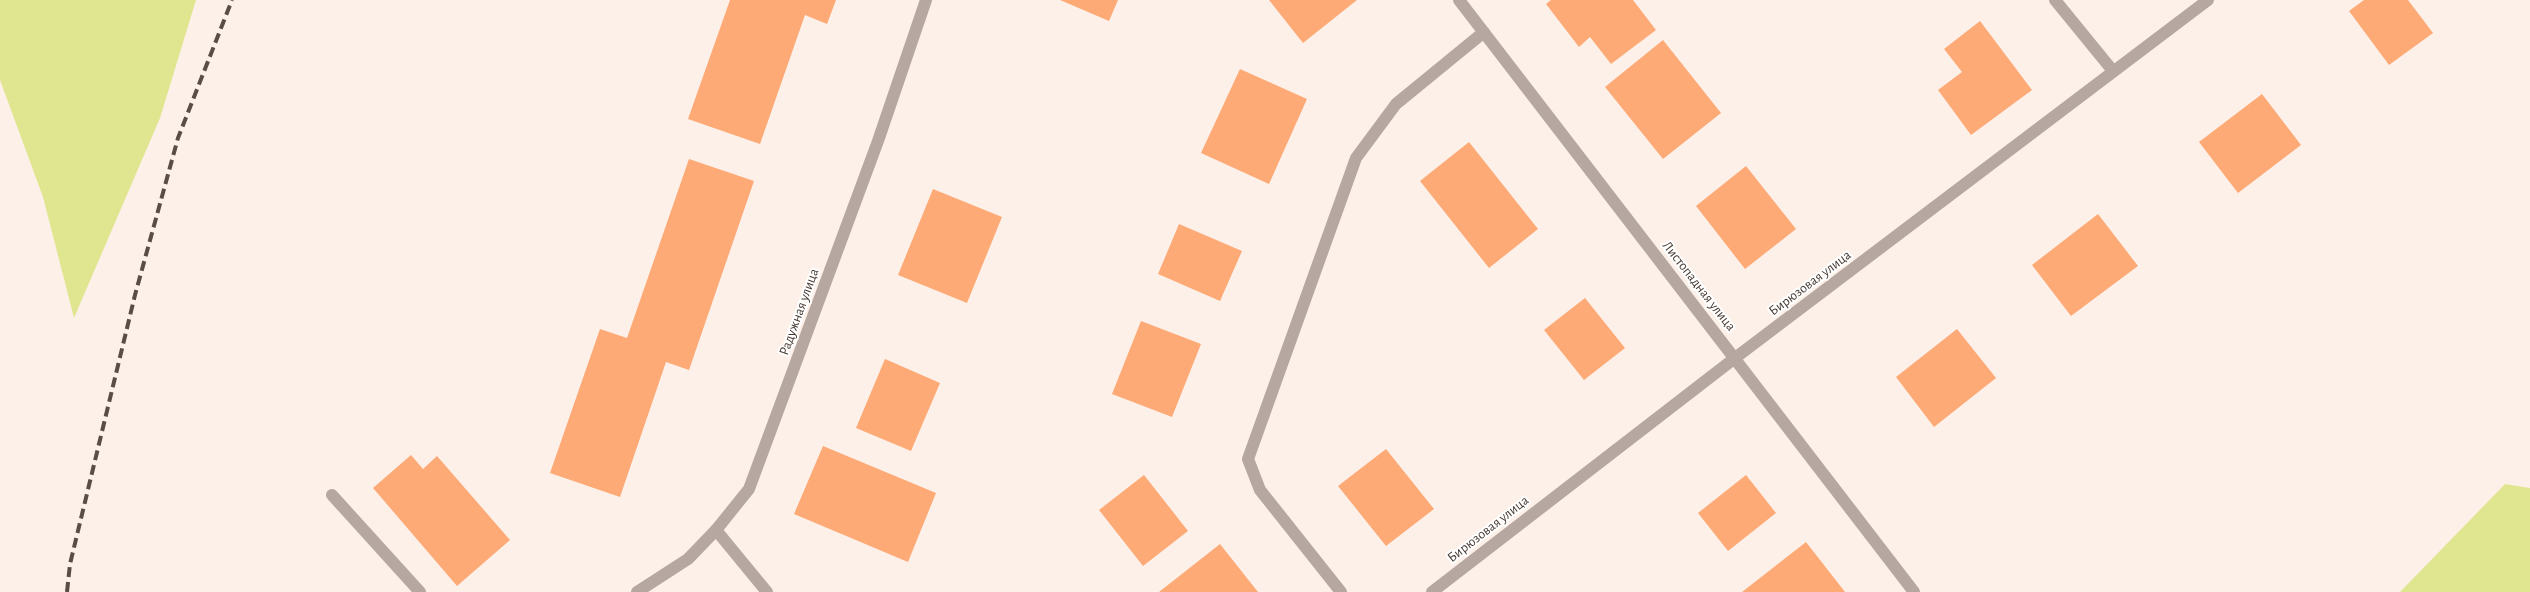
<!DOCTYPE html>
<html>
<head>
<meta charset="utf-8">
<style>
	body { margin:0 }
	canvas { display:block; background:#fdf0e9 }
</style>
</head>
<body>
<canvas width="2530" height="592"></canvas>
<script>
const g = document.querySelector('canvas').getContext('2d');
g.lineJoin = 'round';
function paint(path, color) {
  g.fillStyle = color;
  g.fill(path, 'evenodd');
}
function shape(rows) {
  const path = new Path2D();
  for (const r of rows) {
    path.moveTo(r[0], r[1]);
    for (let i = 2; i < r.length; i += 2) path.lineTo(r[i], r[i + 1]);
  }
  return path;
}
function strokePath(path, color, width, dash) {
  g.strokeStyle = color;
  g.lineWidth = width;
  g.lineCap = dash ? 'butt' : 'round';
  g.setLineDash(dash || []);
  g.stroke(path);
}
function label(font, color, halo, rows, align = 'center') {
  g.font = font + ' "Alegreya Sans",sans-serif';
  g.lineWidth = 4;
  g.setLineDash([]);
  g.textBaseline = 'middle';
  g.strokeStyle = halo;
  g.fillStyle = color;
  for (const [text, x, y, turn = 0] of rows) {
    g.save();
    g.translate(x, y);
    g.rotate((+turn || 0) * Math.PI / 180);
    g.textAlign = isNaN(turn) ? turn : align;
    if (halo) g.strokeText(text, 0, 0);
    g.fillText(text, 0, 0);
    g.restore();
  }
}
paint(shape([
	[0,0,196,0,160,118,74,318,43,197,0,80],
	[2505,484,2530,488,2530,592,2400,592]
]), '#e0e68f');
paint(shape([
	[730,0,836,0,827,24,805,15,760,144,688,119],
	[1060,0,1118,0,1109,21],
	[1269,0,1357,0,1303,43],
	[1551,0,1633,0,1656,30,1611,64,1590,37,1579,47,1546,4],
	[2364,0,2408,0,2433,33,2389,65,2349,11],
	[1980,21,2032,90,1971,135,1938,90,1962,72,1944,49],
	[1663,40,1721,113,1663,159,1605,87],
	[1240,69,1307,99,1269,184,1201,153],
	[2262,94,2301,145,2238,193,2199,142],
	[1469,142,1538,229,1489,268,1420,181],
	[689,159,754,181,689,370,666,362,620,497,550,473,600,329,627,338],
	[1746,166,1796,229,1745,269,1696,206],
	[933,189,1002,217,967,303,898,275],
	[2098,214,2138,266,2071,316,2032,265],
	[1179,224,1242,251,1220,301,1158,274],
	[1585,298,1625,348,1584,380,1544,330],
	[1141,321,1201,344,1172,417,1112,394],
	[1957,329,1996,378,1934,427,1896,377],
	[885,359,940,383,911,451,856,428],
	[823,446,936,493,908,562,794,514],
	[1386,449,1434,509,1386,546,1338,486],
	[411,455,423,469,437,456,510,540,457,586,373,488],
	[1144,475,1188,531,1143,566,1099,510],
	[1746,475,1776,513,1728,551,1698,513],
	[1806,542,1845,592,1742,592],
	[1220,544,1258,592,1159,592]
]), '#fdaa76');
strokePath(shape([
	[332,495,420,592],
	[716,530,767,592]
]), '#b6a7a1', 12);
strokePath(shape([
	[1459,0,1914,592],
	[2055,0,2113,71],
	[637,592,688,559,716,530,749,489,878,141,926,0],
	[1341,592,1260,490,1248,459,1356,158,1396,104,1484,32],
	[1432,592,1735,358,2208,0]
]), '#b6a7a1', 12);
strokePath(shape([
	[67,592,70,564,135,295,178,138,232,0]
]), '#5a4d46', 4, [10, 5]);
label('14px', '#453831', '#fff', [
	["Бирюзовая улица",1810,283,-37],
	["Листопадная улица",1699,286,52],
	["Радужная улица",799,312,-70],
	["Бирюзовая улица",1488,529,-38]
]);
</script>
</body>
</html>
